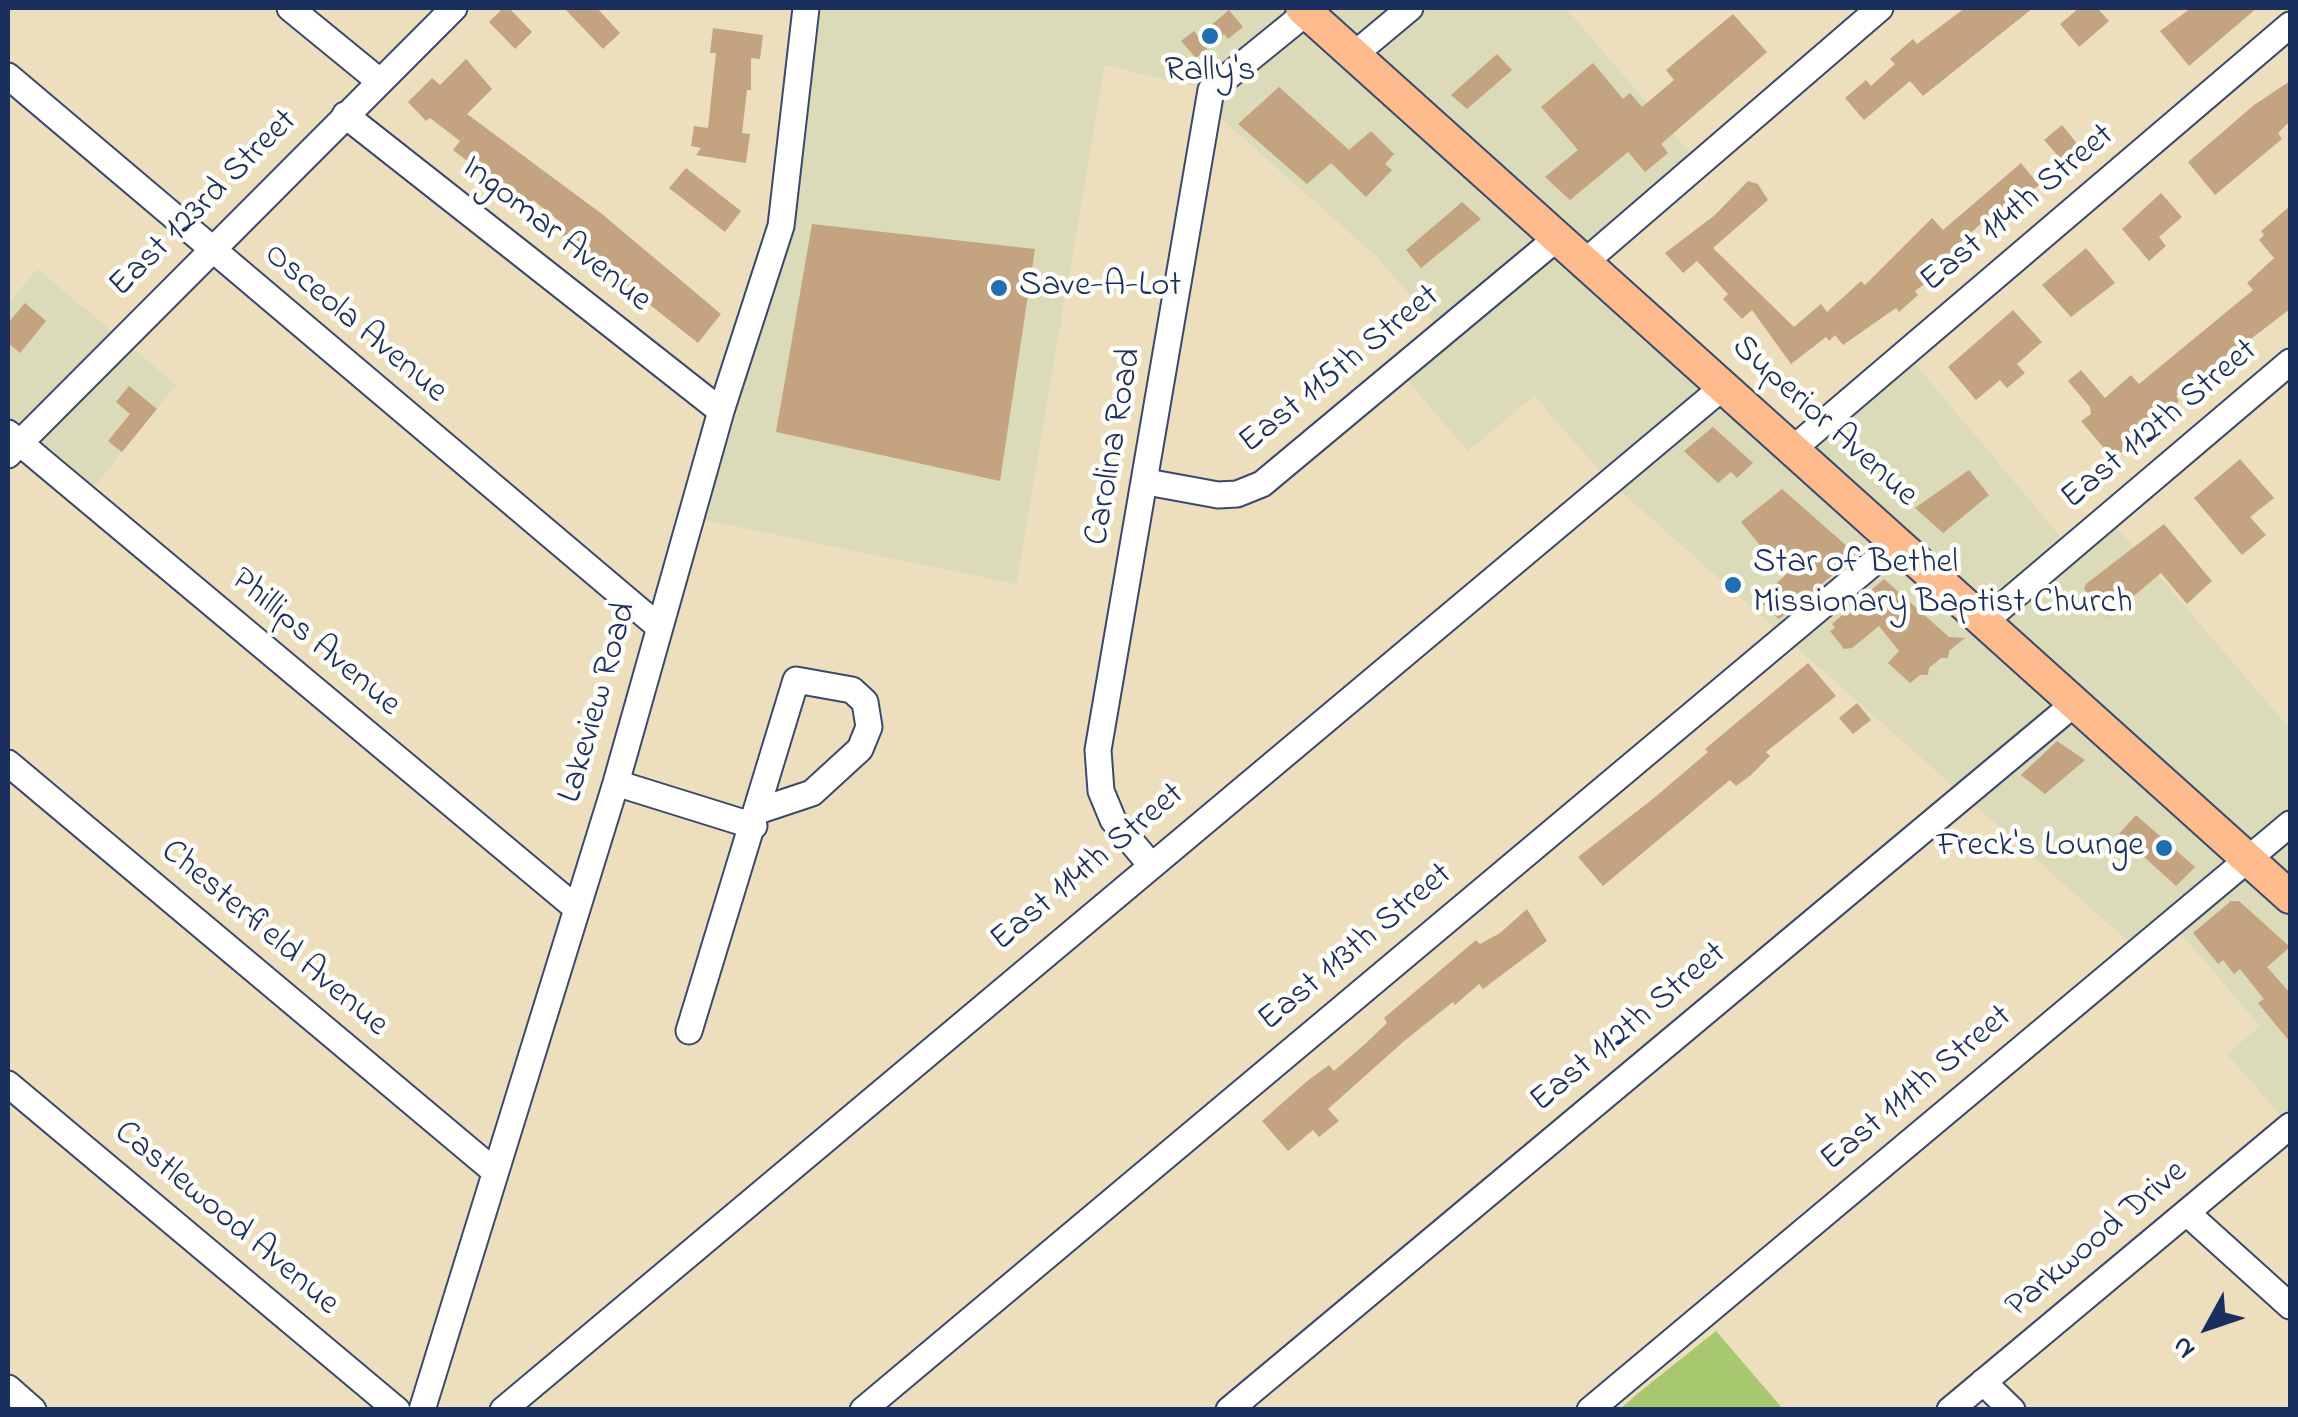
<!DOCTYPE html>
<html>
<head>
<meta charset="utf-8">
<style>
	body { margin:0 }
	#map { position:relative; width:2298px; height:1417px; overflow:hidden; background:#eddfbe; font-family:"Indie Flower",sans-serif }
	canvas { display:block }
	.frame { position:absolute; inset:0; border:10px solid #1b2f5e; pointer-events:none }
	.north { position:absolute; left:2158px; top:1277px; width:100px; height:100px; -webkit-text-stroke:8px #fdfcf7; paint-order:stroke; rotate:230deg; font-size:28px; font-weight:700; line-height:40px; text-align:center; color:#1b2f5e }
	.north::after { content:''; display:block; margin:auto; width:35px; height:45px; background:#1b2f5e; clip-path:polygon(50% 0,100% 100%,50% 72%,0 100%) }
</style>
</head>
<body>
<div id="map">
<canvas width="2298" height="1417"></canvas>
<div class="frame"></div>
<div class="north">N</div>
</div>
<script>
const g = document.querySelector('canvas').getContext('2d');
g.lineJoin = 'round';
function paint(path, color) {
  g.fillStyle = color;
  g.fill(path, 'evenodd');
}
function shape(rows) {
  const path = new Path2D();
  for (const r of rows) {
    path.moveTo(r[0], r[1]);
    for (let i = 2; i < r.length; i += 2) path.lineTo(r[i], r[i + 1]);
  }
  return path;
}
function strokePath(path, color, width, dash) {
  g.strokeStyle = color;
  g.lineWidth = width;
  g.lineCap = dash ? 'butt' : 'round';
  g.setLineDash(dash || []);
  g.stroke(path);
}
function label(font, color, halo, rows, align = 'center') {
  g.font = font + ' "Indie Flower",sans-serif';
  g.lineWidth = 9;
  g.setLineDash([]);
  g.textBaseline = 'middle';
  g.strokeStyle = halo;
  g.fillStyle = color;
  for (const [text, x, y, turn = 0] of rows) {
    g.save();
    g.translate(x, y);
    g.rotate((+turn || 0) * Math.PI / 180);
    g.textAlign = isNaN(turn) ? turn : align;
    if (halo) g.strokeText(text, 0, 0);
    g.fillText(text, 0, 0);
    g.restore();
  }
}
paint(shape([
	[806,8,1566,8,1698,163,1585,262,1793,449,1906,353,2070,548,2108,517,2290,729,2290,1126,2227,1054,2260,1026,2173,924,2139,951,1609,481,1534,396,1468,451,1399,371,1443,333,1378,258,1208,107,1210,90,1105,65,1016,584,690,517,781,226],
	[37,269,176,385,85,498,8,433,8,304]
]), '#dbdab9');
paint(shape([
	[1716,1331,1783,1409,1620,1409,1642,1390]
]), '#a8c870');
paint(shape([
	[503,8,509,8,532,32,515,49,489,22],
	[564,8,597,8,620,33,603,49],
	[1965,8,2033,8,1923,96,1910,81,1864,120,1845,98,1866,80,1871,86,1895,64,1890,59,1913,39,1917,44],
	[2079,8,2097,8,2109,21,2079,47,2060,24],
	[2191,8,2257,8,2189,66,2160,31],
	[1229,10,1243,27,1228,39,1224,34,1196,58,1181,41,1194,31,1198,36],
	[1733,14,1767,52,1661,144,1668,153,1645,172,1628,152,1570,200,1545,177,1578,150,1541,107,1593,63,1623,99,1630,93,1642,107,1674,80,1666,70],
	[713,28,763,35,760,59,751,58,751,90,747,90,742,133,750,134,746,163,696,155,701,148,691,146,694,126,708,128,716,53,710,53],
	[1497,54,1512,70,1467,109,1451,95],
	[466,59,492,89,467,114,602,214,721,314,698,343,557,231,563,224,533,200,527,207,453,150,460,141,430,118,426,121,408,102,432,78,440,85],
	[2290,81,2290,121,2278,133,2282,139,2215,195,2188,162,2254,105],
	[1279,87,1349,150,1371,131,1394,154,1385,164,1392,170,1366,197,1331,163,1307,184,1238,124],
	[2062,125,2084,152,2067,166,2044,140],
	[2021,163,2039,185,2010,209,2014,214,1995,231,1985,220,1956,246,1964,255,1915,291,1918,295,1899,312,1896,308,1843,345,1835,335,1829,341,1826,337,1791,364,1752,310,1742,319,1723,299,1728,294,1697,261,1683,273,1665,253,1715,215,1748,181,1758,184,1768,200,1713,248,1794,327,1821,304,1827,312,1861,281,1865,285,1932,218,1943,230],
	[686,168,741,211,725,232,669,188],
	[2161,193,2182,217,2159,237,2166,246,2149,261,2122,229],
	[1462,202,1481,219,1421,268,1406,250],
	[2290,206,2290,309,2176,396,2179,401,2166,416,2113,459,2081,421,2091,414,2090,407,2068,381,2081,370,2105,398,2131,375,2139,384,2253,290,2247,283,2274,258,2259,240,2264,235,2261,231],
	[812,224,1035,249,1000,481,776,432],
	[2086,248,2115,283,2071,317,2042,285],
	[25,303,46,321,20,353,8,343,8,323],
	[2013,310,2042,342,2017,364,2025,373,2007,388,2000,380,1976,400,1948,367],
	[129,386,157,409,122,452,108,441,130,414,116,402],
	[1713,427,1753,463,1737,478,1731,472,1718,483,1684,451],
	[2240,459,2274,498,2250,517,2266,535,2242,555,2194,498],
	[1969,470,1989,495,1943,533,1915,508],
	[1782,489,1857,555,1779,619,1757,599,1785,576,1741,522],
	[2164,524,2212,581,2187,604,2161,573,2109,617,2084,589,2086,584],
	[1884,579,1949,637,1965,638,1949,651,1948,658,1941,658,1929,668,1928,675,1920,675,1910,683,1888,663,1899,651,1879,626,1852,648,1844,649,1830,631,1835,628,1832,624],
	[1808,663,1836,696,1766,752,1770,756,1751,775,1736,786,1730,780,1603,886,1578,857,1654,798,1708,752,1705,749],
	[1857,703,1871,720,1853,734,1839,718],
	[2057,741,2085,760,2045,794,2021,775],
	[2136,815,2195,867,2176,886,2119,834],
	[2231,901,2239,901,2290,947,2267,967,2290,993,2290,1042,2258,1003,2264,999,2240,969,2234,974,2223,960,2218,964,2193,933],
	[1527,909,1547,941,1483,989,1479,984,1455,1005,1453,1002,1403,1042,1328,1109,1339,1121,1319,1137,1313,1130,1288,1151,1262,1121,1306,1082,1329,1065,1334,1071,1365,1044,1387,1023,1384,1018,1476,940,1480,944,1500,933]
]), '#c3a380');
const minor = shape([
	[290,8,378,80],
	[1355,54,1410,8],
	[8,76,658,626],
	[345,115,721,411],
	[1585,262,1880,8],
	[8,433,576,908],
	[1793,449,2290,25],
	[8,455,454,8],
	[1147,482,1218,495,1237,494,1262,484,1557,238],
	[1985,621,2290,362],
	[8,763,493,1170],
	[616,783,754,826],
	[1150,864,1113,820,1101,791,1098,750,1211,90,1307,12],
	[689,1031,796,680,852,690,865,702,869,727,860,749,812,793,758,811],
	[8,1084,397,1410],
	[2188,1214,2290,1306],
	[1983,1382,2012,1410],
	[8,1388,33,1410],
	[422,1410,616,783,721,411,781,226,806,8],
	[503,1410,1723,387],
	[863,1410,1897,543],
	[1229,1410,2075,703],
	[1590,1410,2290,824],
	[1950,1410,2290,1126]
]);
const major = shape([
	[1302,8,2290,897]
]);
strokePath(minor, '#3a496c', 29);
strokePath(major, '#3a496c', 36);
strokePath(minor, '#fff', 25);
strokePath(major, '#fcba8d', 32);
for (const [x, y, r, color] of [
	[1210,36,10,"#1f6fb2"],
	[999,288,10,"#1f6fb2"],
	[1733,585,10,"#1f6fb2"],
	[2164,848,10,"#1f6fb2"]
]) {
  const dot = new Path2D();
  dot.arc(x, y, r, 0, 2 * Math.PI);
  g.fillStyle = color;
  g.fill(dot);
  strokePath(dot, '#fdfcf7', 4);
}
label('35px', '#1b2f5e', '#fdfcf7', [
	["Rally's",1210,73,"center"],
	["Save-A-Lot",1019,288],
	["Star of Bethel",1753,565],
	["Missionary Baptist Church",1753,605],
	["Freck's Lounge",2144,848,"right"]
], 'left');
label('35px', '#1b2f5e', '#fdfcf7', [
	["East 123rd Street",205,205,-45],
	["East 114th Street",2019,210,-40],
	["Ingomar Avenue",555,236,38],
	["Osceola Avenue",354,325,40],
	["East 115th Street",1341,371,-39],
	["Superior Avenue",1823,423,42],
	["East 112th Street",2161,426,-40],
	["Carolina Road",1116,447,-80],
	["Phillips Avenue",314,644,40],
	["Lakeview Road",600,703,-74],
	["East 114th Street",1089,869,-40],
	["Chesterfield Avenue",273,940,40],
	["East 113th Street",1357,949,-40],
	["East 112th Street",1630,1029,-40],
	["East 111th Street",1918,1090,-40],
	["Castlewood Avenue",225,1220,40],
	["Parkwood Drive",2098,1241,-40]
]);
</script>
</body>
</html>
